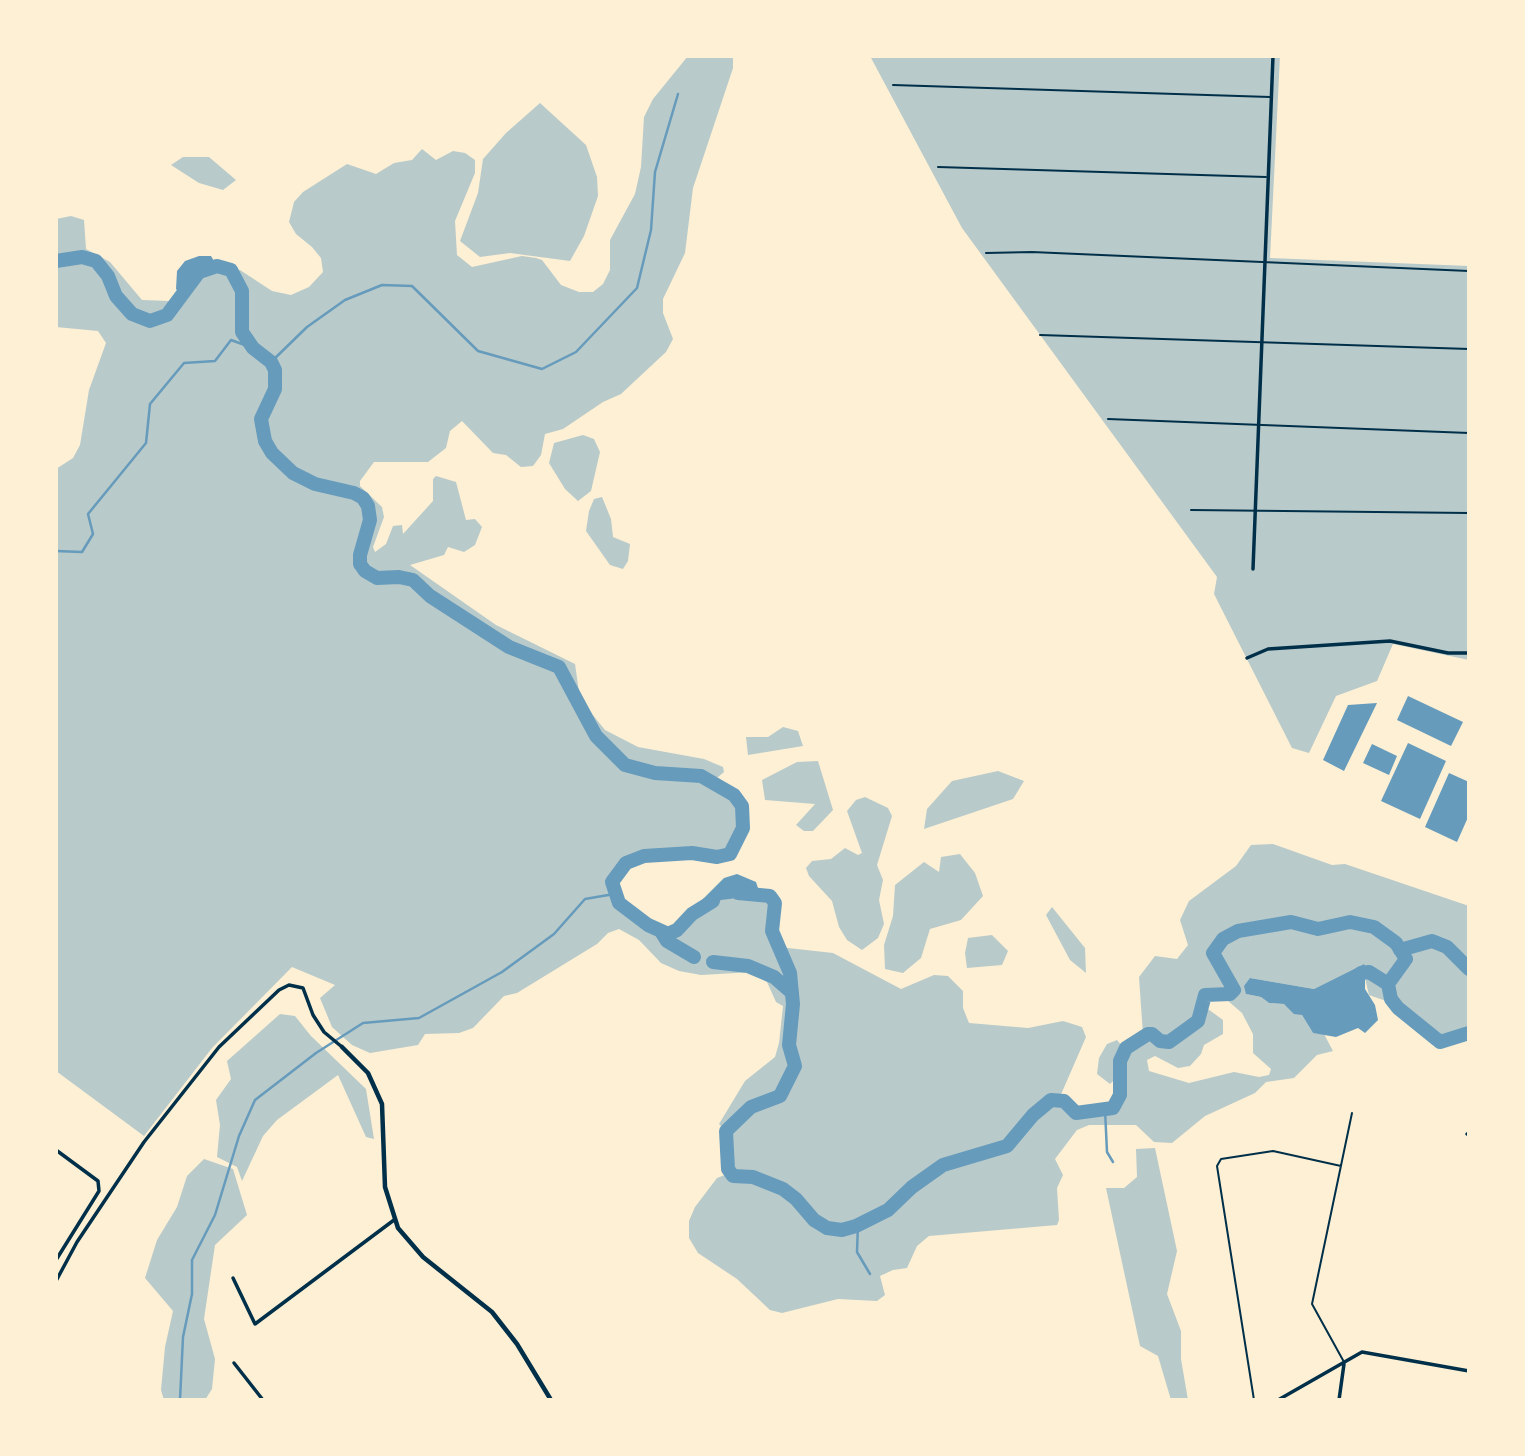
<!DOCTYPE html>
<html>
<head>
<meta charset="utf-8">
<style>
	body { margin:0 }
	#map { position:relative; width:1525px; height:1456px; overflow:hidden; background:#fdf0d5; font-family:"PT Sans Narrow",sans-serif }
	canvas { display:block }
	.frame { position:absolute; inset:0; border:58px solid #fdf0d5; pointer-events:none }
</style>
</head>
<body>
<div id="map">
<canvas width="1525" height="1456"></canvas>
<div class="frame"></div>
</div>
<script>
const g = document.querySelector('canvas').getContext('2d');
g.lineJoin = 'round';
function paint(path, color) {
  g.fillStyle = color;
  g.fill(path, 'evenodd');
}
function shape(rows) {
  const path = new Path2D();
  for (const r of rows) {
    path.moveTo(r[0], r[1]);
    for (let i = 2; i < r.length; i += 2) path.lineTo(r[i], r[i + 1]);
  }
  return path;
}
function strokePath(path, color, width, dash) {
  g.strokeStyle = color;
  g.lineWidth = width;
  g.lineCap = dash ? 'butt' : 'round';
  g.setLineDash(dash || []);
  g.stroke(path);
}
paint(shape([
	[688,56,733,56,733,68,693,188,685,253,663,299,663,313,673,339,666,352,621,394,603,402,563,429,545,434,541,455,533,466,521,467,506,455,493,453,462,421,450,431,446,448,428,462,374,462,360,481,360,486,382,507,384,517,373,547,375,552,386,544,393,526,402,525,403,534,433,501,433,479,436,476,456,482,466,520,475,519,482,527,475,545,464,552,448,547,444,555,410,565,496,625,575,664,580,699,605,730,638,747,704,759,723,767,724,772,717,778,686,769,656,772,701,776,734,795,744,815,742,833,733,851,721,857,692,853,638,857,622,867,612,882,619,903,648,925,668,934,677,930,692,914,723,893,770,896,775,903,772,931,779,947,833,953,901,989,934,975,948,976,963,991,963,1008,969,1023,1028,1028,1063,1021,1082,1027,1086,1037,1059,1099,1076,1113,1090,1113,1116,1104,1120,1090,1120,1061,1126,1048,1143,1035,1139,977,1155,956,1177,959,1188,945,1180,920,1189,901,1236,866,1251,845,1273,844,1332,865,1345,864,1469,906,1469,1033,1440,1042,1418,1028,1391,999,1389,1002,1369,995,1365,978,1369,972,1364,964,1314,989,1250,978,1246,994,1261,997,1269,1003,1284,1004,1302,1015,1313,1033,1324,1034,1333,1051,1317,1055,1294,1078,1266,1082,1255,1093,1205,1116,1172,1143,1154,1142,1136,1125,1089,1125,1077,1130,1055,1159,1063,1175,1057,1188,1059,1220,1057,1225,929,1236,917,1246,907,1268,893,1270,880,1276,885,1295,877,1301,838,1299,782,1313,770,1310,737,1279,698,1253,689,1238,689,1221,695,1207,717,1178,730,1173,726,1131,719,1124,745,1081,775,1057,779,1043,783,1006,776,1002,767,982,753,972,701,975,679,971,661,963,639,940,619,929,608,933,597,944,517,993,504,996,473,1028,459,1033,425,1034,418,1045,370,1053,352,1045,332,1027,320,998,335,985,292,967,212,1048,144,1136,56,1071,56,469,73,458,80,445,89,390,106,343,98,331,56,327,56,219,71,216,84,220,86,249,110,262,142,300,169,301,174,306,199,272,217,266,234,273,240,270,272,291,291,295,309,287,323,272,321,258,312,247,296,234,289,222,294,202,303,192,347,164,376,174,394,163,412,160,422,149,436,160,453,151,465,153,475,160,475,173,455,221,457,255,472,267,522,256,536,258,542,260,561,285,579,292,593,292,603,284,610,270,610,240,635,194,641,167,644,117,653,99],
	[1220,994,1242,1013,1253,1034,1253,1053,1271,1069,1269,1075,1259,1077,1234,1072,1189,1083,1149,1071,1147,1060,1155,1056,1178,1068,1190,1066,1201,1054,1204,1045,1223,1034,1223,1020,1201,1004,1205,995],
	[870,56,1280,56,1270,258,1469,266,1469,660,1393,644,1377,681,1336,696,1309,753,1292,748,1214,594,1217,577,962,228],
	[540,103,586,145,597,177,598,196,584,236,570,261,510,253,480,257,460,241,478,193,483,159,506,133],
	[183,157,209,157,236,180,223,190,199,183,171,165],
	[583,435,594,439,600,452,591,491,578,501,565,489,549,463,554,443],
	[602,497,611,519,613,537,630,544,628,561,623,569,610,565,586,531,589,511,594,499],
	[783,727,798,731,803,746,748,755,746,737,768,737],
	[818,761,833,810,813,831,804,831,796,825,815,804,765,800,762,780,797,762],
	[998,771,1024,781,1013,799,924,829,927,809,952,781],
	[865,797,888,808,892,816,877,865,883,880,879,900,884,924,878,938,862,950,847,940,839,927,832,901,809,876,806,868,812,861,831,859,845,848,858,855,862,853,847,811,856,800],
	[960,854,975,873,983,896,961,920,930,929,921,958,903,973,885,969,884,945,893,916,895,885,924,862,939,872,941,857],
	[1052,907,1085,948,1086,973,1070,960,1046,915],
	[992,935,1008,951,1002,965,967,968,965,953,968,938],
	[280,1014,295,1016,311,1036,366,1089,374,1139,366,1137,338,1075,277,1120,263,1136,242,1181,237,1167,217,1157,220,1125,216,1100,231,1079,227,1061],
	[1117,1040,1122,1046,1115,1065,1117,1077,1110,1084,1097,1074,1099,1058,1107,1044],
	[1155,1148,1177,1251,1167,1294,1181,1331,1181,1359,1188,1400,1171,1400,1158,1356,1140,1346,1106,1188,1124,1188,1137,1177,1136,1149],
	[204,1159,233,1169,247,1215,215,1245,204,1319,215,1359,212,1389,205,1400,164,1400,161,1390,165,1347,173,1311,145,1278,157,1240,177,1207,187,1176]
]), '#b9caca');
paint(shape([
	[199,256,211,256,217,266,199,272,181,294,176,289,177,271,185,261],
	[1408,696,1463,722,1451,746,1397,720],
	[1377,703,1344,771,1323,760,1348,705],
	[1408,743,1446,761,1420,819,1381,801],
	[1372,744,1397,756,1389,775,1363,763],
	[1449,773,1469,782,1469,815,1457,842,1425,827],
	[737,874,756,882,760,894,757,898,753,901,737,898,721,900,705,912,699,911,702,900,724,878],
	[1364,964,1369,972,1365,978,1365,989,1375,1005,1378,1020,1365,1033,1358,1028,1336,1037,1313,1033,1302,1015,1294,1014,1284,1004,1269,1003,1261,997,1246,994,1244,986,1250,978,1314,989]
]), '#669bbc');
strokePath(shape([
	[271,362,307,327,345,300,382,285,412,286,478,351,542,369,576,352,637,288,651,230,655,172,678,94],
	[56,551,82,552,93,534,88,514,146,443,150,404,184,363,215,361,231,340,253,348],
	[1105,1110,1107,1152,1113,1162],
	[858,1224,857,1252,870,1274],
	[180,1400,183,1337,192,1294,192,1260,215,1215,239,1136,255,1100,316,1053,363,1023,419,1018,502,972,554,934,585,899,614,894]
]), '#669bbc', 2.5);
strokePath(shape([
	[56,261,82,257,96,261,108,276,116,296,132,314,150,321,167,315,199,272,217,266,231,270,242,291,242,332,253,348,271,362,275,370,275,389,261,419,265,441,272,453,293,473,315,484,354,493,363,498,368,506,370,520,360,555,360,564,365,571,377,578,399,577,413,580,430,596,509,647,559,667,596,736,625,765,655,773,701,776,734,795,742,806,743,828,730,854,717,857,692,853,644,856,626,863,612,882,619,903,648,925,668,934,677,930,692,914,713,901],
	[738,893,770,896,775,903,772,931,790,973,793,1004,789,1045,795,1066,780,1096,751,1107,726,1131,728,1169,733,1176,753,1177,783,1189,796,1199,814,1220,827,1228,842,1230,856,1226,888,1210,912,1187,943,1165,1007,1146,1033,1115,1051,1100,1064,1101,1076,1113,1113,1108,1120,1095,1120,1061,1126,1048,1148,1034,1152,1034,1160,1041,1169,1042,1198,1021,1205,995,1230,994,1234,990,1213,953,1223,939,1238,931,1291,922,1318,929,1350,922,1374,927,1396,943,1406,959,1388,984,1391,999,1398,1008,1440,1042,1469,1033],
	[662,933,667,941,694,957],
	[1400,950,1432,941,1447,947,1469,969],
	[713,962,748,966,774,977,790,991],
	[1352,980,1361,973,1369,972,1388,984]
]), '#669bbc', 14);
strokePath(shape([
	[893,85,1270,97],
	[938,167,1266,177],
	[986,253,1032,252,1469,271],
	[1040,335,1469,349],
	[1108,419,1469,433],
	[1191,510,1469,513],
	[1344,1362,1312,1304,1352,1113],
	[1254,1400,1217,1166,1221,1159,1273,1151,1341,1166]
]), '#003049', 2);
strokePath(shape([
	[1253,569,1273,56],
	[1247,658,1268,649,1390,641,1448,653,1469,653],
	[1467,1134,1469,1135],
	[56,1150,98,1181,99,1191,56,1260],
	[233,1278,255,1324,394,1220],
	[56,1281,77,1242,144,1142,219,1047,279,990,289,985,303,988,313,1015,324,1032,342,1047],
	[234,1363,263,1400],
	[1278,1400,1362,1352,1469,1371],
	[1339,1400,1344,1364]
]), '#003049', 3.5);
strokePath(shape([
	[342,1047,368,1073,382,1104,385,1187,398,1228,423,1257,492,1312,517,1344,551,1400]
]), '#003049', 4.5);
</script>
</body>
</html>
